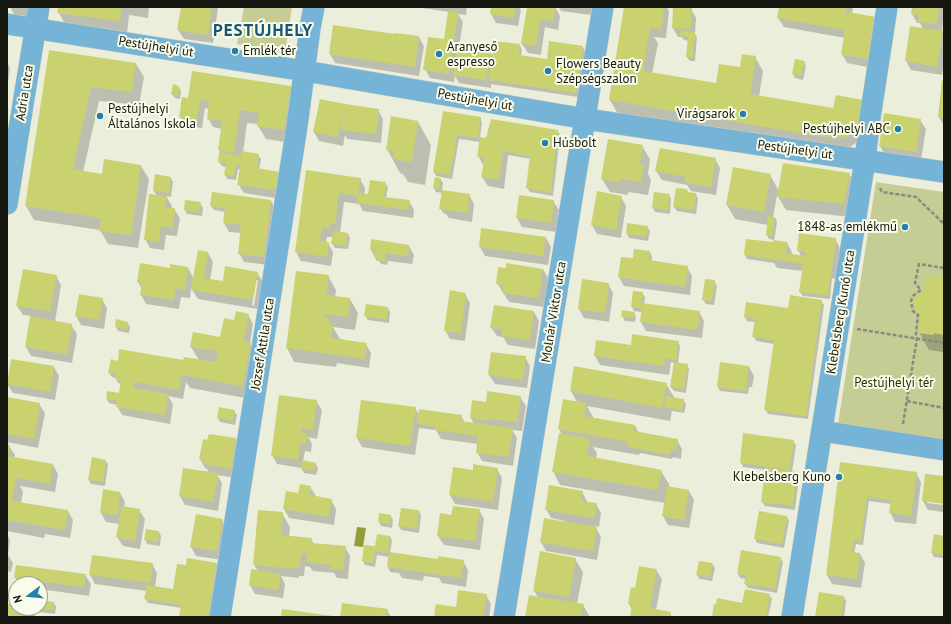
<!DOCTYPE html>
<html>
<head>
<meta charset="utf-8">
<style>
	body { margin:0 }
	#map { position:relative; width:951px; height:624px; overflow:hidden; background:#eceedc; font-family:"PT Sans",sans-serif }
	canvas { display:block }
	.frame { position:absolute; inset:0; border:8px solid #161711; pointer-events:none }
	.north { position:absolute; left:8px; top:576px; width:40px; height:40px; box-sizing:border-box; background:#f9fce9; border:1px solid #9ea093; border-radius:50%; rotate:254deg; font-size:11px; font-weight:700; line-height:16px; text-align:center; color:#161711 }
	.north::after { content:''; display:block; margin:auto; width:14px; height:18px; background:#237fac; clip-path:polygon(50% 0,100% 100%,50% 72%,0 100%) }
</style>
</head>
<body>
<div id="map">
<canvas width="951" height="624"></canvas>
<div class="frame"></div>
<div class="north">N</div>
</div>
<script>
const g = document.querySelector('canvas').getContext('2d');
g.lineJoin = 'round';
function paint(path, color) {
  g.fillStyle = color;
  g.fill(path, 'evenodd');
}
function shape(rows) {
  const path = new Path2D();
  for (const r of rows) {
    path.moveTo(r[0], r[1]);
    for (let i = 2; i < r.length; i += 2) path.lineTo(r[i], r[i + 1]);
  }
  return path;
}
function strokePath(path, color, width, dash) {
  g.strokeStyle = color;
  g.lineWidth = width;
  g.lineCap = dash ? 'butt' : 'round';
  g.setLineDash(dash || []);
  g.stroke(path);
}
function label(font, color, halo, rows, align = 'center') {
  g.font = font + ' "PT Sans",sans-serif';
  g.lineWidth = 4;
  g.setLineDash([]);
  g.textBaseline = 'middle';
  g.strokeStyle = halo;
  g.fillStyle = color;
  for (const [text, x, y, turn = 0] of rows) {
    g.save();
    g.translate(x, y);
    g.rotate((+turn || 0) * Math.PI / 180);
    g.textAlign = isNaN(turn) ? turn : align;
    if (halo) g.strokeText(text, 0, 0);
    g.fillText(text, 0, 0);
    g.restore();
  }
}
paint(shape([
	[244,7,292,7,285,53,237,44],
	[876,182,944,192,944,441,838,424]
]), '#c5cc94');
paint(shape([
	[357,527,366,528,363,547,354,546]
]), '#949c38');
paint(shape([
	[10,7,34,7,32,22,17,19],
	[59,7,149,7,148,18,129,15,127,34,66,26,59,13],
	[182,7,217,7,218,8,213,43,184,39,178,30],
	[415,7,467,7,466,15,458,14,463,22,459,47,490,52,493,57,520,45,522,50,521,56,548,60,582,46,585,51,578,97,491,84,491,88,459,83,455,76,454,82,430,78,425,69,445,40,449,12],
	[492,7,519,7,521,10,518,26,496,23,491,14],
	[528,7,555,7,560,16,558,30,545,27,541,55,528,53,522,44],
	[559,7,592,7,591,15,561,11],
	[625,7,667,7,669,12,666,38,654,37,658,43,652,74,716,84,755,57,763,71,759,97,834,109,862,101,863,138,850,147,826,145,618,114,610,100],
	[780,7,853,7,852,14,873,68,847,63,842,54,845,38,784,27,778,18],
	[913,7,944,7,942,32,944,35,944,62,942,75,911,70,906,61,923,29,920,23,917,23,912,14],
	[691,9,696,18,695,34,697,37,695,61,690,61,687,57,689,41,684,40,682,37,678,37,673,28],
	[419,37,424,46,419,76,335,63,330,54],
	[50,51,136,64,144,77,139,105,99,101,83,172,103,175,141,166,149,179,138,248,108,244,100,230,34,220,26,206],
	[7,62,10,68,7,90],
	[804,62,806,66,803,80,795,78,793,74],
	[944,81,944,126,939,117],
	[290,86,298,100,291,143,266,139,258,126,258,124,247,123,243,153,258,155,261,159,259,170,278,173,283,182,281,199,244,193,238,184,241,169,238,169,236,180,228,179,225,175,226,167,222,166,219,162,221,154,219,150,222,129,213,127,208,118,209,109,205,108,202,128,185,126,180,117,189,99],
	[179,87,181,91,180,99,175,98,172,94],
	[321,100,378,110,383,119,381,143,347,139,345,135,343,146,319,141,314,132],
	[443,112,480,118,482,122,480,138,487,139,558,131,560,135,553,196,530,192,527,188,531,159,508,155,504,189,488,186,482,177,484,166,478,156,480,142,459,139,452,179,436,176,434,172],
	[885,114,920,120,926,129,921,160,885,155,880,146],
	[418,122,431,145,425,185,408,182,403,174,400,173,387,149],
	[642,146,650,159,648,174,651,180,648,195,628,192,628,195,610,192,602,179],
	[715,159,720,168,716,195,691,191,687,185,662,180,656,171],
	[734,169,770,175,779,191,849,174,857,187,851,217,786,210,777,195,773,217,775,217,777,222,774,241,787,243,792,252,791,255,801,256,798,250,835,239,840,248,836,279,832,278,830,299,803,296,800,292,803,271,777,268,774,263,747,259,745,255,773,245,774,240,769,239,767,235,768,225,735,219,727,205],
	[307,172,360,179,365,188,364,195,370,196,385,183,388,187,386,198,409,201,414,210,413,218,363,211,359,204,344,202,340,233,348,234,350,238,348,249,335,248,332,243,333,237,327,237,326,242,328,243,333,252,331,266,301,261,296,252],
	[171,178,173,182,171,197,166,196,172,206,171,209,174,209,180,218,177,236,166,235,164,250,150,248,145,239,157,196,154,191],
	[440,179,443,183,442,191,469,195,474,204,472,222,449,218,446,214,443,213,441,209,443,193,436,192,434,188],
	[687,190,689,193,696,194,698,199,696,214,677,211,674,207],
	[598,193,621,197,626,206,621,238,597,234,592,225],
	[669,195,671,199,670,214,655,212,653,208],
	[271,201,276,210,269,265,244,262,239,253,241,233,229,232,224,223,225,212,214,210,211,206],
	[553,201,559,210,556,232,522,227,517,218],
	[200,203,203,208,202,216,187,214,185,210],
	[647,227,650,231,648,241,629,238,627,234],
	[546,238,551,247,548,265,485,256,480,247],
	[409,246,414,255,412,264,388,261,387,265,381,264,379,261,377,261,371,250],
	[199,251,208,253,213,262,210,280,223,282,257,273,263,282,258,309,198,299,191,288,190,298,181,297,179,309,146,304,141,295,142,289,138,282,188,268,194,279],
	[256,280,258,280,254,306,252,305],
	[650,252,652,257,651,262,687,267,692,276,690,295,624,286,619,277,621,258,634,259],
	[543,269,548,278,544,307,509,302,497,283],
	[56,276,61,285,55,322,71,325,77,334,72,363,31,356,26,347,31,316,23,315,17,306],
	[328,276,336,290,335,297,350,299,358,313,355,330,333,327,340,339,366,344,371,353,369,368,337,363,336,367,294,362,287,348],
	[583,280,608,284,613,293,609,322,584,318,579,309],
	[944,280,944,350,943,352,929,350,919,332,921,318,915,307,925,293],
	[714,281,717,286,714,305,706,304,703,300],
	[642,293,645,297,644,305,699,312,704,321,702,338,646,331,641,322,642,312,634,311,632,307],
	[465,294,470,303,465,341,450,339,445,330],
	[102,299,107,308,104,329,81,325,76,316],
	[821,301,824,305,808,419,768,414,765,409,774,344,756,341,754,337,755,322,747,321,745,317,789,309],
	[388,308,390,312,389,323,368,320,365,316],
	[534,312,539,321,535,349,508,345,503,337,497,336,491,327],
	[634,313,636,317,635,322,625,321,622,316],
	[248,315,253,324,250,343,258,356,251,399,190,388,186,382,183,399,168,396,173,404,170,424,122,415,117,406,117,405,109,403,107,399,119,394,121,384,118,383,116,378,112,377,109,373,118,362,199,360,191,347,222,338,235,321],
	[128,323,130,327,129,333,118,331,116,327],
	[597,341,632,346,678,342,680,346,678,364,687,365,689,369,686,393,674,391,671,387,674,363,671,362,669,375,600,365,595,356],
	[525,357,530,366,527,388,495,384,489,375],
	[54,367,59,376,55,400,13,393,7,384],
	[749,367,754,376,752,387,749,387,748,394,720,391,718,387],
	[666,384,674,397,674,398,683,400,686,404,684,413,672,411,670,421,587,406,593,417,593,419,635,426,639,433,677,440,682,449,681,459,673,457,672,459,640,453,639,455,593,447,597,453,596,459,661,471,669,484,669,487,689,491,694,500,689,528,668,525,663,516,665,503,560,485,553,471,562,435,559,429,577,402,571,391],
	[520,397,526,406,522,431,512,430,517,438,513,466,482,461,477,452,478,444,441,439,436,430,419,428,415,455,362,447,357,438,415,408,419,415,461,416,465,423,474,424,471,418,473,401,487,403],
	[7,398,39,404,45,413,38,448,7,442],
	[316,401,322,410,317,439,308,437,312,444,311,452,305,451,303,461,315,463,318,468,316,475,304,473,301,468,277,464,272,455],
	[234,411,237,415,235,425,220,422,218,418],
	[235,439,241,448,236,478,217,475,222,483,218,511,185,505,180,496,209,473,207,469,205,468,200,459],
	[793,441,796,445,792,472,796,473,799,477,795,510,765,506,762,502,766,470,743,467,741,462],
	[7,446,9,446,15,455,14,458,53,465,58,474,55,492,20,486,23,492,21,503,68,511,73,520,70,538,45,534,44,538,7,531],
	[106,461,108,465,105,486,91,484,89,480],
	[841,463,916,473,921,482,916,524,895,522,890,512,891,504,869,501,863,545,856,544,854,553,860,554,865,563,861,588,832,584,827,575],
	[454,469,473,471,497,469,502,478,498,510,455,504,450,495],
	[944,477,944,503,927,501,927,503,944,505,944,512,928,510,923,501],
	[310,487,316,496,331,500,336,509,334,525,289,518,284,509,299,495],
	[582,492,587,501,587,503,596,504,601,513,599,527,595,526,601,537,597,560,546,551,541,542,565,523,565,521,551,518,546,509],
	[120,493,125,502,124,508,139,510,145,519,140,549,123,546,117,537,120,524,106,522,101,513],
	[479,510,484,519,480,550,444,545,438,536,452,516],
	[419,511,421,515,419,533,401,530,399,526],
	[282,513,290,527,289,537,311,539,314,544,345,547,350,556,348,579,337,578,334,573,313,571,310,567,305,566,304,576,299,576,299,578,281,576,285,584,283,598,255,594,250,585,252,570,258,571,254,565],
	[391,516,393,520,392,528,381,526,379,522],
	[787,517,789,521,784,548,757,543,755,539],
	[222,520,227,529,222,560,196,556,191,547],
	[159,532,161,536,160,546,147,544,145,539],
	[7,534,10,540,8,555,13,563,11,572,7,571],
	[390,536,392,541,390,553,438,562,463,561,468,570,466,587,442,583,439,578,424,576,423,581,402,578,399,573,390,572,388,567,389,557,377,555,375,567,365,565,363,561,376,548],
	[944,537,944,558,934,557,932,553],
	[780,558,783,562,777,593,748,588,745,584,746,579,740,578,738,574],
	[575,559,583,572,577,604,583,605,590,617,526,617,538,597,534,591],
	[152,564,157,573,155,587,175,591,187,566,216,564,221,573,214,617,180,617,182,608,148,603,145,598,147,591,95,584,90,575],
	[712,564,715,568,712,581,700,579,697,575],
	[656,570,662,579,656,610,670,613,672,617,631,617,632,610,629,604,631,588,635,589],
	[85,575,91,584,89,596,40,589,40,584,19,584,15,577],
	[769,594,772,599,768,617,713,617,743,604],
	[486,595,491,604,489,617,436,617,435,615,456,608],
	[844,597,846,601,844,617,816,617],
	[40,601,54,603,56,607,55,614,32,611,36,617,7,617,7,605,16,606,16,608,40,608],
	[387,610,391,617,341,617]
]), '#0003');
paint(shape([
	[58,7,121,7,120,21,57,13],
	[181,7,212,7,208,35,177,30],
	[491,7,515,7,514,18,490,14],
	[527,7,556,7,553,21,540,19,536,46,521,44],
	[624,7,664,7,661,30,650,28,643,71,716,83,719,64,740,67,742,54,756,56,750,94,833,108,836,95,863,100,858,129,845,138,818,136,609,100],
	[673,7,692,8,691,29,672,28],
	[779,7,847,7,845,14,848,15,848,12,876,17,869,59,841,55,845,30,777,18],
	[912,7,939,7,937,24,918,22,919,15,911,14],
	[448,11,458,12,449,74,423,70,428,37,444,39],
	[333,25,395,34,395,33,419,36,415,67,329,54],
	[910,26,943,31,937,67,905,61],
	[680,30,695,32,693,58,686,57,688,37,680,36],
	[494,41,520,44,519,55,547,59,549,41,583,46,576,93,489,80],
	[457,45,490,51,486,80,453,75],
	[49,50,136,63,132,92,91,87,73,169,102,174,104,159,141,165,131,235,99,231,101,218,25,206],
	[795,59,805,61,801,76,792,74],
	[192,71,291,86,284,130,257,126,259,113,240,110,234,153,218,150,222,121,207,119,209,101,200,100,197,120,179,117,182,97,188,98],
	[942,80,944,80,944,118,938,117],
	[173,84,179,86,178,96,171,94],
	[320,99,345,104,379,109,376,134,341,130,344,108,338,137,313,132],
	[443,111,481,117,478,138,457,135,450,175,433,172],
	[884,113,921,119,916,152,879,146],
	[391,116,418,121,412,162,393,159,394,151,386,150],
	[491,119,558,130,551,193,526,188,530,156,503,151,499,180,481,177,485,157,477,157,480,137,486,138],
	[608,139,643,145,640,164,644,165,641,182,621,179,620,182,601,179],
	[660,148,716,158,711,187,684,182,685,177,655,171],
	[242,151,259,154,257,168,279,172,276,190,237,185,240,166,236,165,234,176,224,175,226,163,218,162,219,152,241,156],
	[783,163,850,173,844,204,777,197],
	[733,167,771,174,764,212,726,205],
	[306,170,361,178,358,193,368,194,370,180,386,182,384,197,410,200,408,210,357,203,358,196,339,193,335,224,330,223,330,229,322,228,320,241,329,242,327,257,295,252],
	[155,174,171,177,169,193,153,191],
	[435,177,441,178,439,189,433,188],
	[676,188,687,189,687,192,696,193,694,210,673,207],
	[442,190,470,194,467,213,439,209],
	[597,191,622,196,616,230,591,225],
	[212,192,271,200,264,257,238,254,241,225,223,223,225,208,210,206],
	[654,192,670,194,668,210,652,208],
	[149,194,167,196,165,207,175,208,173,228,161,226,159,242,144,240],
	[519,195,554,200,551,223,516,218],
	[185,200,201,202,199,212,184,210],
	[768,216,775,217,772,236,766,235],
	[627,223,648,226,646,237,626,234],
	[481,228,546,237,543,256,479,247],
	[333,231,348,233,346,246,331,244],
	[799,233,836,238,828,296,799,292,803,264,744,255,746,239,773,242,773,240,787,242,786,253,804,256,805,252,797,251],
	[371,239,409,245,408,256,386,253,385,261,377,260,377,258,374,257,375,251,370,250],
	[634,249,650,251,649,260,688,266,685,287,618,277,621,257,633,258],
	[198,250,208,252,204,278,223,281,225,266,258,272,253,300,191,290],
	[140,263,170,268,170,264,188,267,185,290,176,288,174,300,140,295,142,283,137,282],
	[506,263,543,269,539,298,502,293,504,285,496,284,498,267,506,268],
	[23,269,57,275,50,311,16,306],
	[296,271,329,275,326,295,350,298,348,317,324,314,323,317,329,318,329,324,333,325,331,338,367,343,365,359,286,348],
	[926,276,944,279,944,335,934,333,934,335,918,333,920,315,916,312,914,307,913,301,915,297,919,294,924,292],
	[582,279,609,283,605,313,578,309],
	[705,279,715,280,712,301,702,300],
	[450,290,466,293,461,333,444,331],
	[633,291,643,292,641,308,631,307],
	[79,294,103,298,99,320,75,316],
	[790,295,822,300,806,416,764,410,774,340,752,337,755,319,744,317,746,302,788,308],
	[642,303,700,311,697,330,640,322],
	[366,304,388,307,387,320,364,316],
	[494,305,534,311,530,340,501,336,503,329,490,328],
	[622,310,635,312,633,318,621,317],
	[236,311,249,314,244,341,251,342,243,386,181,375,179,390,134,382,133,388,168,394,165,415,116,407,117,401,106,399,107,391,119,393,121,380,115,379,115,374,108,373,111,359,118,361,119,349,183,360,184,357,216,362,218,351,190,347,193,332,220,337,224,318,234,320],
	[30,316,72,324,67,354,25,347],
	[116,319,128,322,127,329,115,327],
	[632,334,679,341,676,360,665,358,664,366,594,356,596,340,631,345],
	[491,352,526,356,523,380,488,375],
	[11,359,54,366,50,392,7,384],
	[674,362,688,364,684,389,670,387],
	[720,362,749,366,746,391,717,387],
	[574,366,667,383,662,408,570,391],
	[487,391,521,396,517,422,490,419,490,421,470,418,472,400,486,402],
	[279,395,317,400,313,430,302,428,301,433,308,434,306,444,300,443,298,460,271,456],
	[666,396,684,399,682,410,664,407],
	[7,397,40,403,34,439,7,434],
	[563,399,586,403,584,416,635,425,634,431,678,439,676,450,671,449,670,455,627,447,628,442,558,429],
	[361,400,416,407,410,446,356,438],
	[219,407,235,410,233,421,217,418],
	[419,409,462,415,461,421,513,428,508,457,476,453,478,436,435,430,435,427,417,424],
	[559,433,590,439,587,456,662,470,658,490,552,472],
	[743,433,794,440,790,470,740,463],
	[209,434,236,438,231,469,203,464,204,460,199,459,203,439,207,440],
	[7,445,10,445,8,456,53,464,50,484,16,478,12,501,68,510,65,530,7,520],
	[92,457,106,460,103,482,88,480],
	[302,460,316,463,314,471,301,469],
	[840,462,917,472,911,516,889,513,891,500,867,497,861,541,854,540,852,552,860,553,857,579,826,575],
	[473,464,498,468,493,502,449,495,453,467,473,470],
	[183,468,218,473,213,502,179,496],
	[765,468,797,472,793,506,761,502],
	[925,474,944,476,944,504,922,501],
	[300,484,311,486,310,495,332,499,329,517,283,509,286,491,298,493],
	[549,485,583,491,581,501,597,503,594,518,545,510],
	[667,486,689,490,684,520,662,516],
	[103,489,120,492,118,515,100,513],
	[122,506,140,509,135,541,116,537],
	[453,506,480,509,475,541,437,536,440,513,451,515],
	[401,508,419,510,417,529,398,526],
	[258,510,283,512,281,535,312,538,312,543,346,546,343,570,330,569,331,565,306,562,307,554,301,554,300,568,294,567,294,569,253,565],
	[759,511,787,516,782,544,754,539],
	[379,513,391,515,390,524,378,522],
	[196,514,223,519,217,551,190,547],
	[544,518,597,527,593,551,540,542],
	[146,529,159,531,158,542,144,540],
	[377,534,390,536,388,553,375,551,373,563,362,561,364,545,375,546],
	[934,534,944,536,944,555,931,553],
	[741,550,781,557,775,589,744,584,746,575,737,574],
	[540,551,576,558,569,597,533,591],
	[389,552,438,559,438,556,464,560,461,578,387,567],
	[92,555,153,563,150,583,89,575],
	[187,558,217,563,208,617,179,617,181,605,144,599,147,585,173,589,177,564,186,565],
	[699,561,713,563,710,577,696,575],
	[16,565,86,574,84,587,14,578],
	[639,566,657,569,650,608,671,612,670,617,630,617,632,605,628,604,631,587,635,588],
	[251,569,281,574,278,590,249,585],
	[745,589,770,594,766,617,712,617,714,604,716,604,717,598,742,603],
	[458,590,487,594,483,617,448,617,434,615,436,604,456,607],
	[819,592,844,596,841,617,815,617],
	[529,595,584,604,581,617,525,617],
	[40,600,54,602,53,610,40,609],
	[342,603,388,609,387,617,340,617],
	[7,604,16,605,16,608,31,608,29,617,7,617],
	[282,609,333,616,333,617,281,617]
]), '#c9d26f');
const street = shape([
	[7,24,305,71,586,119,944,172],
	[7,204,24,98,39,7],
	[822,431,944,450],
	[220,617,297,126,310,28,314,7],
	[504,617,603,7],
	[792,617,865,160,870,118,887,7]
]);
strokePath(street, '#caccbc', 22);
strokePath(shape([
	[880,188,882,192,916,197,944,224],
	[857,329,944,343],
	[907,401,944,408],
	[903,424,917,338,916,334,918,315,913,311,911,301,913,296,921,290,915,283,919,264,944,268]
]), '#898b7e', 2.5, [4, 2]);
strokePath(street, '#75b3d7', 21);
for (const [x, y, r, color] of [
	[235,51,4,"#237fac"],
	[439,54,4,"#237fac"],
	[548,71,4,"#237fac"],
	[743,114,4,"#237fac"],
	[100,116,4,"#237fac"],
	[898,129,4,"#237fac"],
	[545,143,4,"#237fac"],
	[905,227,4,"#237fac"],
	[839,477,4,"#237fac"]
]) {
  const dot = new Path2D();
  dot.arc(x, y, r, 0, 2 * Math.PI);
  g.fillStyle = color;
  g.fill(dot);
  strokePath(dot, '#f9fce9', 1.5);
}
label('13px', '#161711', '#f9fce9', [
	["Pestújhelyi út",156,47,9],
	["Adria utca",25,93,-81],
	["Pestújhelyi út",475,100,10],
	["Pestújhelyi út",795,150,8],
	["Molnár Viktor utca",554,312,-81],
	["Klebelsberg Kunó utca",841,312,-81],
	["József Attila utca",263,344,-81]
]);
label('13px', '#161711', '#f9fce9', [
	["Aranyeső",447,47],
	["espresso",447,62],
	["Emlék tér",243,51],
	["Flowers Beauty",556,64],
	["Szépségszalon",556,79],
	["Pestújhelyi",108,109],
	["Általános Iskola",108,124],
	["Virágsarok",735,114,"right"],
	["Pestújhelyi ABC",890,129,"right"],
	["Húsbolt",553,143],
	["1848-as emlékmű",897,227,"right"],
	["Klebelsberg Kuno",831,477,"right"]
], 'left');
label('13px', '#303308', '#f9fce9', [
	["Pestújhelyi tér",894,383]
]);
g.letterSpacing = '1px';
label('bold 17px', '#175575', '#f9fce9', [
	["PESTÚJHELY",263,31]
]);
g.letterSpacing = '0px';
</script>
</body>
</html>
